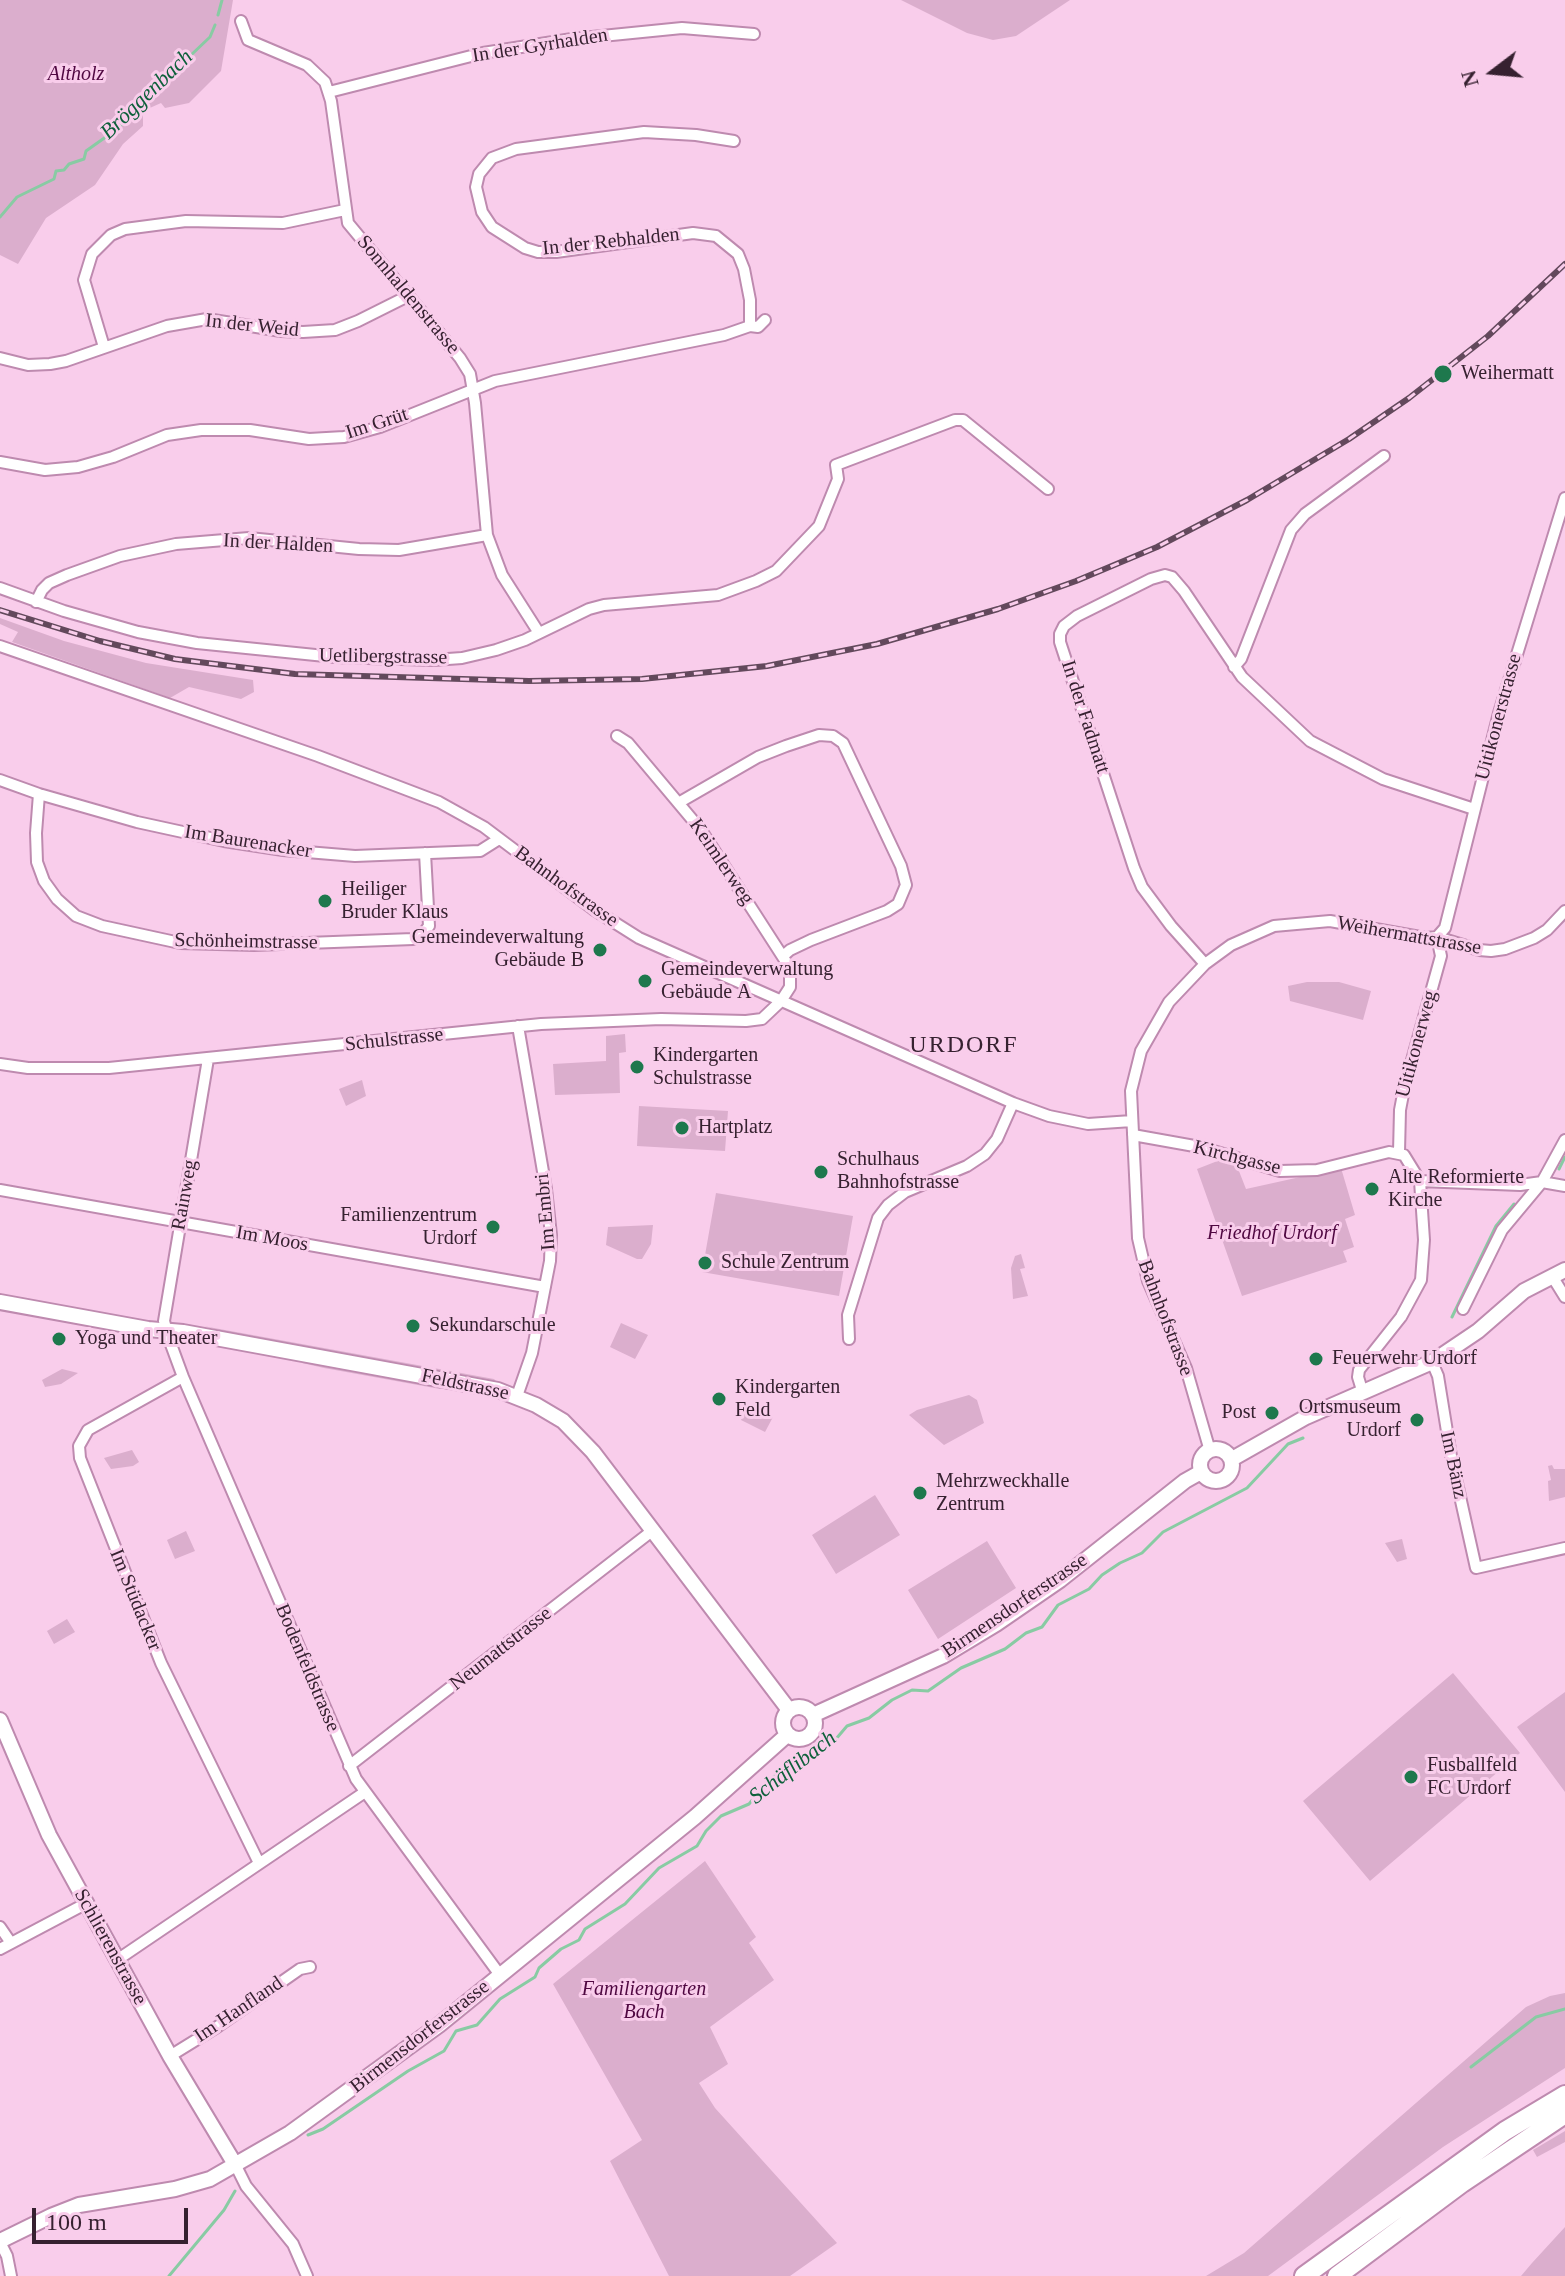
<!DOCTYPE html>
<html>
<head>
<meta charset="utf-8">
<style>
	body { margin:0 }
	#map { position:relative; width:1565px; height:2276px; overflow:hidden; background:#f9cdeb; font-family:"Times New Roman",serif }
	canvas { display:block }
	.north { position:absolute; left:1453px; top:32px; width:80px; height:80px; -webkit-text-stroke:6px #f9cdeb; paint-order:stroke; rotate:254deg; font-size:22px; font-weight:700; line-height:32px; text-align:center; color:#362130 }
	.north::after { content:''; display:block; margin:auto; width:28px; height:36px; background:#362130; clip-path:polygon(50% 0,100% 100%,50% 72%,0 100%) }
	.scale { position:absolute; left:32px; top:2208px; width:156px; height:36px; box-sizing:border-box; border:4px solid #362130; border-top:0; padding-left:10px; font-size:24px; line-height:28px; white-space:nowrap; color:#362130; -webkit-text-stroke:6px #f9cdeb; paint-order:stroke }
</style>
</head>
<body>
<div id="map">
<canvas width="1565" height="2276"></canvas>
<div class="north">N</div>
<div class="scale">100 m</div>
</div>
<script>
const g = document.querySelector('canvas').getContext('2d');
g.lineJoin = 'round';
function paint(path, color) {
  g.fillStyle = color;
  g.fill(path, 'evenodd');
}
function shape(rows) {
  const path = new Path2D();
  for (const r of rows) {
    if (r.length === 3) {
      path.moveTo(r[0] + r[2], r[1]);
      path.arc(r[0], r[1], r[2], 0, 2 * Math.PI);
      continue;
    }
    path.moveTo(r[0], r[1]);
    for (let i = 2; i < r.length; i += 2) path.lineTo(r[i], r[i + 1]);
  }
  return path;
}
function strokePath(path, color, width, dash) {
  g.strokeStyle = color;
  g.lineWidth = width;
  g.lineCap = dash ? 'butt' : 'round';
  g.setLineDash(dash || []);
  g.stroke(path);
}
function label(font, color, halo, rows, align = 'center') {
  g.font = font + ' "Times New Roman",serif';
  g.lineWidth = 6;
  g.setLineDash([]);
  g.textBaseline = 'middle';
  g.strokeStyle = halo;
  g.fillStyle = color;
  for (const [text, x, y, turn = 0] of rows) {
    g.save();
    g.translate(x, y);
    g.rotate((+turn || 0) * Math.PI / 180);
    g.textAlign = isNaN(turn) ? turn : align;
    if (halo) g.strokeText(text, 0, 0);
    g.fillText(text, 0, 0);
    g.restore();
  }
}
paint(shape([
	[0,0,233,0,221,71,189,103,165,108,161,103,143,111,143,126,123,144,95,185,46,218,18,264,0,255],
	[901,0,1070,0,1016,36,993,40,967,33],
	[0,618,64,641,146,663,253,680,254,692,241,699,189,687,170,698,12,642,18,632,0,624],
	[1307,982,1339,982,1371,991,1363,1020,1290,1001,1288,986],
	[625,1034,626,1052,619,1053,620,1093,555,1095,553,1064,606,1061,606,1036],
	[362,1080,366,1096,346,1106,339,1089],
	[639,1106,728,1111,725,1151,637,1146],
	[1220,1160,1237,1166,1246,1189,1341,1168,1355,1215,1345,1219,1354,1247,1343,1251,1347,1262,1242,1296,1197,1169],
	[716,1193,853,1216,839,1296,702,1272],
	[653,1225,651,1244,642,1259,637,1259,606,1245,608,1227],
	[1021,1254,1025,1268,1020,1269,1028,1296,1013,1299,1011,1268,1015,1256],
	[621,1323,648,1335,635,1359,610,1347],
	[203,1326,494,1379,497,1382,256,1339],
	[302,1361,443,1387,440,1389,324,1368,302,1363],
	[62,1369,78,1373,61,1384,45,1387,42,1380],
	[969,1395,977,1400,984,1423,944,1445,909,1415,917,1410],
	[748,1405,773,1417,765,1432,741,1420],
	[132,1450,139,1462,133,1466,111,1469,104,1458],
	[1552,1465,1554,1469,1565,1469,1565,1497,1549,1501,1548,1481,1551,1480,1548,1466],
	[875,1495,900,1535,836,1574,812,1535],
	[186,1531,195,1551,175,1559,167,1540],
	[1402,1539,1407,1559,1397,1562,1385,1543],
	[987,1541,1016,1588,938,1639,908,1590],
	[67,1619,75,1632,54,1644,47,1631],
	[1453,1673,1520,1753,1370,1881,1303,1801],
	[1565,1692,1565,1792,1517,1727],
	[705,1861,756,1937,749,1943,774,1980,710,2027,728,2064,699,2083,715,2108,837,2243,790,2276,669,2276,610,2161,642,2140,553,1984],
	[1565,1993,1565,2068,1443,2147,1268,2276,1206,2276,1244,2253,1526,2007,1550,1996],
	[1565,2131,1565,2142,1537,2157,1533,2150],
	[1565,2227,1565,2276,1521,2276,1532,2263]
]), '#dbaecd');
strokePath(shape([
	[218,15,222,0],
	[0,217,17,197,54,179,56,171,64,170,69,164,84,159,86,151,117,129,126,121,129,109,176,74,190,56,210,37,215,25],
	[1559,1169,1565,1157],
	[1452,1317,1496,1226,1514,1204],
	[1471,2067,1536,2017,1565,2009],
	[308,2135,323,2129,408,2071,444,2051,456,2031,477,2025,500,1999,535,1977,539,1968,561,1949,579,1940,585,1929,625,1904,659,1868,697,1846,706,1831,721,1816,749,1804,767,1782,789,1765,810,1759,830,1746,847,1726,869,1718,892,1700,912,1690,928,1691,961,1668,1005,1649,1026,1633,1042,1627,1058,1605,1089,1589,1102,1575,1120,1563,1142,1553,1163,1532,1247,1488,1288,1444,1303,1438],
	[169,2276,224,2210,235,2191]
]), '#88cba3', 3);
const street = shape([
	[241,21,248,40,307,65,325,82,331,101,348,223,460,358,470,374,475,403,487,535,502,575,539,633],
	[329,92,483,53,572,39,682,28,754,34],
	[734,141,696,135,644,132,516,149,492,158,479,174,476,187,482,212,492,227,525,248,538,252,556,252,693,233,716,236,738,254,744,269,750,300,750,326],
	[104,347,84,280,92,254,111,235,125,229,186,221,283,223,345,210],
	[0,358,28,365,50,364,66,361,167,326,207,319,281,331,303,332,335,330,358,321,408,296],
	[0,462,45,470,78,467,113,457,167,435,201,430,250,430,309,439,344,437,380,427,495,381,724,335,750,326,758,327,765,320],
	[0,588,64,611,138,632,197,643,335,657,434,660,462,658,496,650,525,640,589,609,604,605,718,595,756,581,776,571,819,526,838,479,836,465,955,420,963,420,1048,489],
	[36,602,42,590,49,583,67,575,120,556,176,544,249,538,359,549,399,550,487,535],
	[0,646,318,756,439,802,484,827,593,909,639,938,1013,1103,1049,1116,1088,1124,1132,1121],
	[1234,667,1241,659,1291,530,1305,514,1384,456],
	[0,780,39,794,137,822,224,841,283,850,355,856,480,851,499,839],
	[39,794,36,833,37,862,44,881,57,899,76,916,102,926,180,943,254,945,413,939,421,936,429,926,425,853],
	[680,802,758,757,786,746,819,735,833,736,843,743,901,866,906,885,898,904,887,911,811,940,790,950,783,956],
	[1437,937,1445,928,1499,713,1565,498],
	[1205,964,1171,926,1142,887,1134,868,1060,642,1060,634,1064,626,1077,616,1151,579,1165,575,1172,577,1184,591,1242,677,1310,741,1383,779,1474,809],
	[208,1059,164,1321,169,1339,183,1377,356,1779,500,1975],
	[0,1064,28,1068,109,1068,541,1024,661,1019,746,1021,762,1019,781,1001,790,987,790,968,701,830,628,743,617,736],
	[1133,1135,1200,1147,1280,1171,1317,1170,1389,1152,1404,1155,1420,1181,1424,1240,1421,1280,1401,1317,1359,1370,1358,1377,1362,1390],
	[1399,1152,1400,1110,1404,1089,1441,956,1437,937],
	[1420,1181,1520,1185,1542,1182,1565,1186],
	[0,1190,545,1287],
	[1552,1276,1565,1297],
	[1463,1309,1502,1230,1542,1182,1565,1140],
	[849,1339,848,1315,878,1218,888,1205,905,1192,967,1166,985,1154,997,1139,1013,1103],
	[1432,1362,1438,1376,1451,1456,1476,1568,1565,1548],
	[183,1377,88,1430,79,1446,80,1458,161,1663,259,1863],
	[517,1396,532,1353,550,1261,551,1235,546,1189,518,1026],
	[1210,1451,1186,1368,1148,1281,1138,1238,1131,1091,1141,1051,1169,1002,1205,964,1231,945,1274,926,1330,921,1426,938,1437,937,1479,950,1491,951,1505,949,1534,938,1547,930,1565,911],
	[349,1766,652,1531],
	[0,1927,11,1943],
	[0,1949,85,1904],
	[117,1960,365,1792],
	[170,2056,217,2027,300,1969,310,1967],
	[236,2166,246,2186,293,2244,307,2276],
	[0,2242,7,2256,11,2276]
]);
const secondary = shape([
	[0,1302,148,1329,183,1332,498,1390,536,1405,563,1421,593,1452,789,1710],
	[1216,1465,16],
	[1232,1459,1306,1417,1432,1362,1478,1331,1524,1291,1565,1270],
	[799,1723,16],
	[813,1715,943,1656,996,1624,1060,1580,1185,1481,1201,1472],
	[0,1720,49,1835,170,2056,236,2166],
	[0,2241,51,2216,79,2205,175,2189,210,2179,290,2133,439,2025,695,1817,787,1735]
]);
const highway = shape([
	[1304,2276,1505,2131,1565,2095],
	[1337,2276,1462,2183,1565,2114]
]);
strokePath(street, '#be8aaf', 14);
strokePath(secondary, '#be8aaf', 18);
strokePath(highway, '#be8aaf', 22);
strokePath(street, '#fff', 10);
strokePath(secondary, '#fff', 14);
strokePath(highway, '#fff', 18);
const rail = shape([
	[0,610,100,641,175,659,295,674,529,681,642,679,767,666,877,644,998,609,1076,581,1157,547,1247,500,1349,439,1409,398,1488,336,1565,264]
]);
strokePath(rail, '#63495c', 6);
strokePath(rail, '#f9cdeb', 3, [9]);
for (const [x, y, r, color] of [
	[1443,374,10,"#1e784d"],
	[325,901,8,"#1e784d"],
	[600,950,8,"#1e784d"],
	[645,981,8,"#1e784d"],
	[637,1067,8,"#1e784d"],
	[682,1128,8,"#1e784d"],
	[821,1172,8,"#1e784d"],
	[1372,1189,8,"#1e784d"],
	[493,1227,8,"#1e784d"],
	[705,1263,8,"#1e784d"],
	[413,1326,8,"#1e784d"],
	[59,1339,8,"#1e784d"],
	[1316,1359,8,"#1e784d"],
	[719,1399,8,"#1e784d"],
	[1272,1413,8,"#1e784d"],
	[1417,1420,8,"#1e784d"],
	[920,1493,8,"#1e784d"],
	[1411,1777,8,"#1e784d"]
]) {
  const dot = new Path2D();
  dot.arc(x, y, r, 0, 2 * Math.PI);
  g.fillStyle = color;
  g.fill(dot);
  strokePath(dot, '#f9cdeb', 3);
}
label('20px', '#362130', '#f9cdeb', [
	["In der Gyrhalden",540,46,-9],
	["In der Rebhalden",611,242,-6],
	["Sonnhaldenstrasse",408,295,50],
	["In der Weid",252,326,6],
	["Im Grüt",377,424,-18],
	["In der Halden",278,544,3],
	["Uetlibergstrasse",383,657,1],
	["In der Fadmatt",1085,717,72],
	["Uitikonerstrasse",1499,717,-75],
	["Im Baurenacker",248,842,9],
	["Keimlerweg",721,862,56],
	["Bahnhofstrasse",566,887,36],
	["Weihermattstrasse",1409,936,10],
	["Schönheimstrasse",246,942,1],
	["Schulstrasse",394,1040,-6],
	["Uitikonerweg",1417,1044,-75],
	["Kirchgasse",1237,1158,14],
	["Rainweg",185,1195,-80],
	["Im Embri",546,1212,-95],
	["Im Moos",272,1239,10],
	["Bahnhofstrasse",1165,1318,69],
	["Feldstrasse",465,1385,12],
	["Im Bänz",1453,1465,78],
	["Im Stüdacker",135,1600,68],
	["Birmensdorferstrasse",1015,1606,-34],
	["Neumattstrasse",501,1649,-38],
	["Bodenfeldstrasse",307,1668,67],
	["Schlierenstrasse",110,1947,61],
	["Im Hanfland",239,2010,-34],
	["Birmensdorferstrasse",420,2037,-38]
]);
label('italic 20px', '#4f0741', '#f9cdeb', [
	["Altholz",76,75],
	["Friedhof Urdorf",1272,1234],
	["Familiengarten",644,1990],
	["Bach",644,2013]
]);
label('20px', '#362130', '#f9cdeb', [
	["Weihermatt",1461,374],
	["Heiliger",341,890],
	["Bruder Klaus",341,913],
	["Gemeindeverwaltung",584,938,"right"],
	["Gebäude B",584,961,"right"],
	["Gemeindeverwaltung",661,970],
	["Gebäude A",661,993],
	["Kindergarten",653,1056],
	["Schulstrasse",653,1079],
	["Hartplatz",698,1128],
	["Schulhaus",837,1160],
	["Bahnhofstrasse",837,1183],
	["Alte Reformierte",1388,1178],
	["Kirche",1388,1201],
	["Familienzentrum",477,1216,"right"],
	["Urdorf",477,1239,"right"],
	["Schule Zentrum",721,1263],
	["Sekundarschule",429,1326],
	["Yoga und Theater",75,1339],
	["Feuerwehr Urdorf",1332,1359],
	["Kindergarten",735,1388],
	["Feld",735,1411],
	["Ortsmuseum",1401,1408,"right"],
	["Urdorf",1401,1431,"right"],
	["Post",1256,1413,"right"],
	["Mehrzweckhalle",936,1482],
	["Zentrum",936,1505],
	["Fusballfeld",1427,1766],
	["FC Urdorf",1427,1789]
], 'left');
label('italic 22px', '#0e603b', '#f9cdeb', [
	["Bröggenbach",147,95,-44],
	["Schäflibach",793,1768,-38]
]);
g.letterSpacing = '2px';
label('24px', '#362130', '#f9cdeb', [
	["URDORF",964,1046]
]);
g.letterSpacing = '0px';
</script>
</body>
</html>
